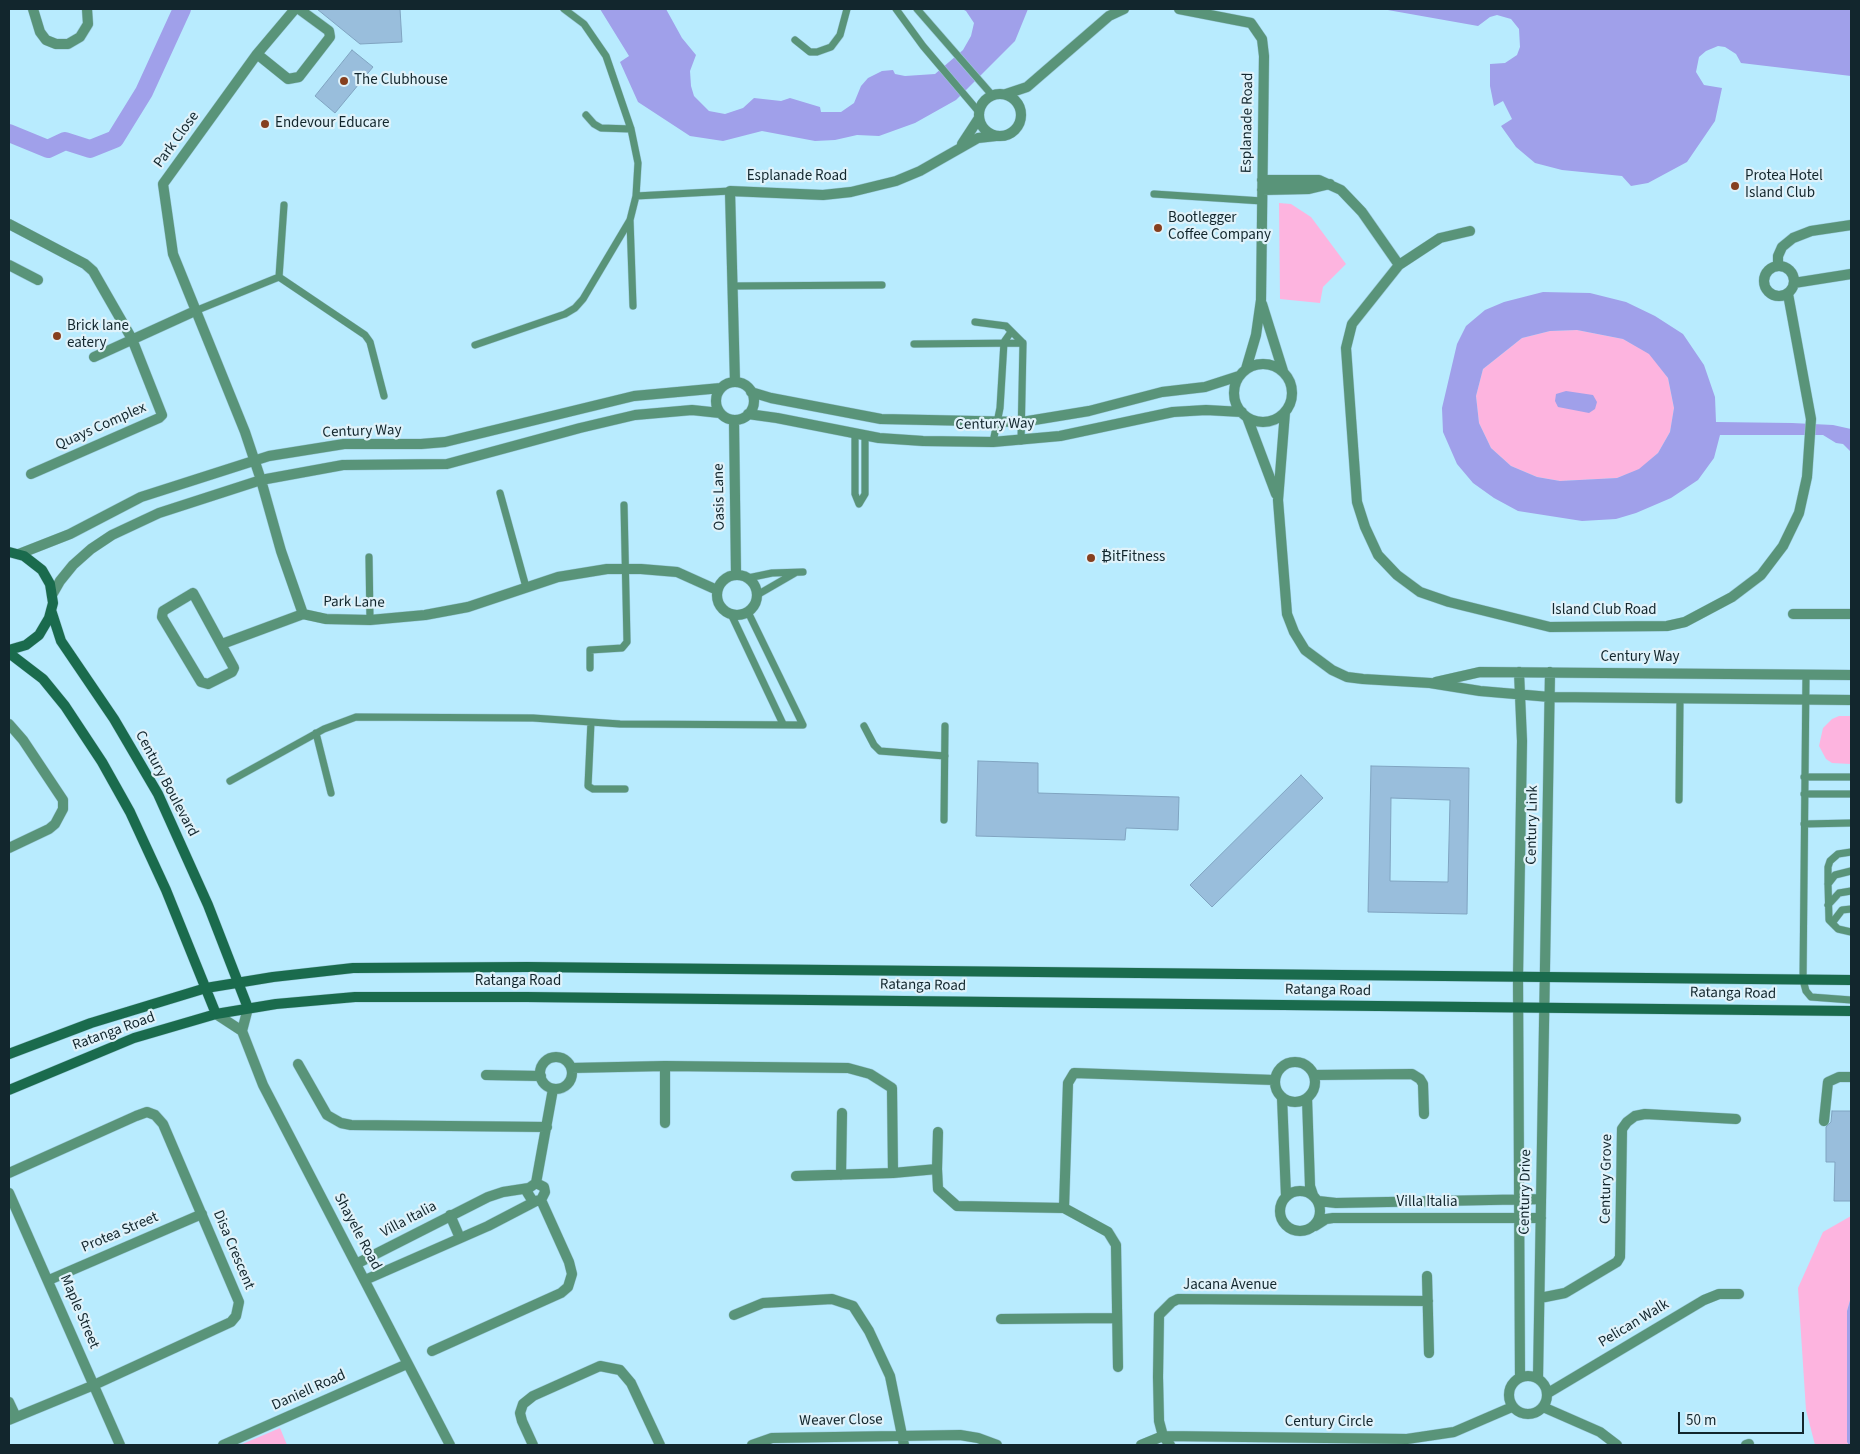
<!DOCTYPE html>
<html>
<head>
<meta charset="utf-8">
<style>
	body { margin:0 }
	#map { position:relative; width:1860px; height:1454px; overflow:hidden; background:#b8ebfe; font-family:"Source Sans 3",sans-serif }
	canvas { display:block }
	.frame { position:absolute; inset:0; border:10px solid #12262d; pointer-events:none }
	.scale { position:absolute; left:1678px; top:1412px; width:126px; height:22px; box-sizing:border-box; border:2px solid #12262d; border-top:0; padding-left:6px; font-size:15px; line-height:18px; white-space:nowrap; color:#12262d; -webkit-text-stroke:4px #dff2fa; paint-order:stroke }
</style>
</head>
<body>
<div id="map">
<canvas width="1860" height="1454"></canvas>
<div class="frame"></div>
<div class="scale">50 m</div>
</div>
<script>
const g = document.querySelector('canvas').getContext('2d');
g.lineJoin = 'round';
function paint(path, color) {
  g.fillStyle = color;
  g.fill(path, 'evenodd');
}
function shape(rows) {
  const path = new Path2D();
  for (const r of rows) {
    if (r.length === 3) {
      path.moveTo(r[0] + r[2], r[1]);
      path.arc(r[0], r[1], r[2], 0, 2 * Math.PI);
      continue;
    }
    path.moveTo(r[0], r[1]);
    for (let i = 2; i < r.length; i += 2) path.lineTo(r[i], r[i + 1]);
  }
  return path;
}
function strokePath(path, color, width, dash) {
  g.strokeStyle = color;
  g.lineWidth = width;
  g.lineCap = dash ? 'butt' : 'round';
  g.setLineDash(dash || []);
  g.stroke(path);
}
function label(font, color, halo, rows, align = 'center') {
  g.font = font + ' "Source Sans 3",sans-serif';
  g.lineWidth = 4.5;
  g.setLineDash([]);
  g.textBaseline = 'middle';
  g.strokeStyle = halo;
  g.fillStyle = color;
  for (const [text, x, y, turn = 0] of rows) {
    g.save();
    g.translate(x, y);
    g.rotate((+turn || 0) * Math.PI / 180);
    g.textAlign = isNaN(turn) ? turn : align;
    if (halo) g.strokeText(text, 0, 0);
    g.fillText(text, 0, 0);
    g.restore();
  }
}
paint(shape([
	[1279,203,1291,204,1311,217,1346,264,1323,287,1320,303,1280,299],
	[1577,330,1623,339,1650,354,1668,378,1674,408,1670,432,1658,453,1640,469,1617,478,1560,481,1537,477,1511,466,1491,448,1479,423,1476,396,1483,369,1522,338,1550,331],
	[1839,716,1851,716,1851,764,1832,763,1826,759,1819,746,1823,728,1832,719],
	[1851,1216,1851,1297,1847,1311,1847,1442,1849,1445,1815,1445,1806,1410,1798,1288,1823,1232],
	[280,1428,287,1445,240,1445]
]), '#fdb4df');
paint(shape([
	[600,9,666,9,682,38,696,55,690,71,691,86,694,96,709,111,725,114,743,108,754,98,781,101,790,98,820,107,821,112,841,112,854,103,861,86,868,78,882,71,893,70,895,74,905,76,935,74,963,50,971,36,974,23,966,11,962,9,1028,9,1015,41,956,100,915,123,879,136,857,135,835,140,815,141,762,131,723,141,690,136,638,102,620,62,629,56],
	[1382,9,1851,9,1851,76,1741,63,1736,54,1725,47,1718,46,1706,51,1699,57,1696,72,1704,85,1722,88,1715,121,1687,162,1648,183,1631,186,1622,176,1562,170,1535,163,1516,147,1501,126,1512,119,1503,101,1494,106,1490,86,1490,64,1505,63,1517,55,1520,47,1519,29,1511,19,1497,15,1490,17,1478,26],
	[1543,292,1590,293,1626,302,1655,316,1683,334,1704,365,1715,397,1716,422,1792,423,1833,425,1851,429,1851,452,1843,444,1836,443,1823,435,1720,435,1714,458,1698,480,1671,498,1636,513,1616,519,1582,521,1518,511,1494,498,1473,483,1457,464,1443,432,1442,408,1457,344,1466,326,1485,310,1504,302],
	[1577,330,1623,339,1649,354,1668,378,1674,408,1670,432,1658,453,1639,469,1617,478,1560,481,1537,477,1511,466,1491,448,1479,423,1476,396,1483,369,1522,338,1550,331],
	[1566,391,1593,395,1597,402,1595,409,1589,413,1558,407,1555,401,1556,394],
	[1851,1297,1851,1445,1849,1445,1847,1442,1847,1311]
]), '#a0a0ea');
strokePath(shape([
	[9,133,48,149,65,141,90,149,115,139,144,92,182,9]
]), '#a0a0ea', 18);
const building = shape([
	[317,9,400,9,402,42,360,44,317,9],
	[352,50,373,67,335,113,315,96,352,50],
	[978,761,1038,763,1038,793,1179,797,1178,830,1126,828,1125,840,976,836,978,761],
	[1371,766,1469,768,1467,914,1368,912,1371,766],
	[1391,798,1450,800,1448,882,1390,881,1391,798],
	[1301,775,1323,798,1212,907,1190,885,1301,775],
	[1832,1111,1851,1111,1851,1201,1834,1201,1835,1162,1826,1162,1826,1127,1831,1122,1832,1111]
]);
paint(building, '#99bedc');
strokePath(building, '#80a4c1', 1);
const lane = shape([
	[896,9,923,46,979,112],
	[917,9,992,95],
	[795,40,810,52,817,52,831,47,840,35,847,9],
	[586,115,594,124,601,128,631,129],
	[1154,194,1262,201],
	[636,196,730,191],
	[630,220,633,306],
	[279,277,284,205],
	[732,286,882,285],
	[195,311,279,277,365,335,370,342,384,396],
	[975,322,1006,326,1023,343,1021,441],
	[914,344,1023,343],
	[475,345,565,314,575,308,583,299,630,220,636,196,638,163,631,129,606,56,584,24,564,9],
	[855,434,855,494,859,504,865,494,865,435],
	[993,442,1000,408,1004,342,1011,332],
	[500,493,526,587],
	[369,557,370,620],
	[748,578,772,573,803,572],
	[757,595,795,573],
	[731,614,783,724],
	[590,668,590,650,622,648,627,642,624,505],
	[1806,675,1803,980,1806,991,1811,997,1851,1000],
	[591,722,588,786,593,789,625,789],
	[864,726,874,745,880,751,945,756],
	[316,733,331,793],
	[1804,777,1851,777],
	[230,781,324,729,356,717,533,718,620,724,803,725,748,612],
	[1804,794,1851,794],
	[1679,800,1680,699],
	[944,820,945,726],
	[1804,824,1851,823],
	[1851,852,1838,854,1830,861,1828,867,1828,884,1829,920,1838,929,1851,932],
	[1828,884,1835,875,1851,871],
	[1828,905,1839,893,1851,891],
	[1832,923,1842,910,1851,909]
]);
const street = shape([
	[33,9,40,32,46,40,56,44,68,44,80,37,88,24,87,9],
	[295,9,257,54,163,184,173,254,245,432,261,480,281,551,303,614,326,619,370,620,425,615,468,607,558,577,607,569,641,569,677,572,717,590],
	[1179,9,1251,23,1262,39,1264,56,1261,300,1256,335,1246,369],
	[257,54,288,79,299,77,330,37,329,31,299,9],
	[1000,115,21],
	[1006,94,1027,87,1109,16,1124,9],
	[962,144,979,118],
	[1262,180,1319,180,1341,190,1362,212,1399,265],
	[1262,190,1309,189,1330,184],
	[9,224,85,264,93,271,132,339,162,415,159,418,31,474],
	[1470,231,1440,238,1399,265,1352,324,1346,348,1357,502,1365,527,1378,555,1397,575,1420,592,1449,602,1550,627,1667,626,1685,622,1732,597,1761,575,1783,546,1799,513,1807,477,1811,419,1788,294],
	[9,265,38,280],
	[1779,281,15],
	[1778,266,1778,256,1782,247,1793,238,1811,231,1851,225],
	[1794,283,1851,274],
	[1262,304,1283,371],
	[94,357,195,311],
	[1263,393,29],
	[735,382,730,191,823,195,851,192,896,181,920,171,978,138,996,136],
	[735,401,19],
	[751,392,771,398,881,419,1022,422,1089,411,1162,392,1205,387,1239,376],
	[1285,412,1278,500,1287,614,1294,632,1305,650,1332,670,1347,677,1363,679,1430,683,1480,691,1550,697,1851,700],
	[748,414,777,418,879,438,923,441,993,442,1060,436,1173,412,1206,410,1242,412],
	[1247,417,1276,494],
	[734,420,736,574],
	[19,554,70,534,141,497,269,456,344,444,421,444,445,442,634,396,721,388],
	[737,595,20],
	[193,593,234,668,232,672,208,684,201,682,162,617,163,611,193,593],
	[52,595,60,581,73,565,91,549,112,535,159,513,261,480,343,465,447,464,580,428,635,415,692,410,720,413],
	[1793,614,1851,614],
	[222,644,303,614],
	[1519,672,1522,741,1518,977,1520,1377],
	[1436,682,1480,672,1851,675],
	[9,724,23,740,63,800,63,809,55,824,49,829,9,848],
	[248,1008,242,1031,263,1085,450,1445],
	[216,1014,242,1031],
	[556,1073,16],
	[1295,1082,20],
	[298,1064,327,1115,341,1123,351,1125,547,1127],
	[571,1068,665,1066,848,1068,870,1074,892,1088,893,1173,937,1169,938,1189,957,1206,1064,1208,1068,1083,1074,1073,1274,1080],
	[486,1075,541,1076],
	[1314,1075,1412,1074,1420,1079,1423,1084,1424,1114],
	[1282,1097,1286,1196],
	[1307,1098,1310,1186,1313,1195],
	[1824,1121,1828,1082,1839,1077,1851,1077],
	[665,1123,665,1066],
	[937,1169,938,1132],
	[9,1173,136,1116,147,1112,155,1115,163,1124,239,1302,236,1316,231,1322,94,1385,9,1420],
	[841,1175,842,1113],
	[796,1176,893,1173],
	[536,1183,544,1187,545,1192,541,1200,536,1201,532,1200,527,1192,529,1188,536,1183,553,1089],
	[1300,1211,20],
	[9,1193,120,1445],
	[1318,1201,1336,1203,1541,1199],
	[1064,1208,1108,1232,1116,1245,1118,1367],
	[450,1215,460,1238],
	[1315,1226,1326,1219,1333,1218,1541,1218],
	[356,1264,488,1197,503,1192,529,1188],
	[1427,1276,1429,1353],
	[49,1280,202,1214],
	[365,1280,488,1226,536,1201],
	[1540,1298,1565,1293,1617,1262,1620,1257,1622,1129,1627,1122,1635,1116,1645,1114,1736,1119],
	[734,1315,763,1303,832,1299,853,1306,869,1331,890,1376,904,1445],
	[1001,1319,1117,1318],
	[432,1351,561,1293,568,1287,572,1274,569,1262,541,1200],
	[1528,1395,19],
	[1538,1378,1550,672],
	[1548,1393,1704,1300,1719,1294,1739,1294],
	[9,1402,16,1417],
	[1543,1407,1600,1432,1617,1445],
	[223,1445,407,1364],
	[533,1445,522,1421,520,1413,523,1404,533,1396,600,1366,620,1370,631,1383,660,1445],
	[752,1445,772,1438,960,1435,978,1438,997,1445],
	[1141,1445,1163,1436,1407,1439,1454,1432,1512,1407],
	[1170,1445,1163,1436,1159,1421,1158,1377,1159,1315,1172,1302,1178,1299,1428,1301],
	[1746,1445,1749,1444]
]);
const secondary = shape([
	[9,552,24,556,42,570,50,584,53,603,49,618,39,635,26,645,9,650],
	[51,610,61,641,114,719,158,794,208,905,248,1008],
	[9,653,43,679,65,706,102,762,130,812,166,890,216,1014],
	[9,1054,91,1023,206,988,273,977,353,968,527,967,1851,980],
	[9,1090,134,1038,216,1014,276,1004,355,997,526,997,1851,1011]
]);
strokePath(lane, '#9ac8d8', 8);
strokePath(street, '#9ac8d8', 11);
strokePath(secondary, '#9ac8d8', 11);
strokePath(lane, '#599479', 7);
strokePath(street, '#599479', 10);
strokePath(secondary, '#1a6b4d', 10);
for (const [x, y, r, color] of [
	[344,81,5,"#863f1e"],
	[265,124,5,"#863f1e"],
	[1735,186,5,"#863f1e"],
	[1158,228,5,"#863f1e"],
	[57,336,5,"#863f1e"],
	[1091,558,5,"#863f1e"]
]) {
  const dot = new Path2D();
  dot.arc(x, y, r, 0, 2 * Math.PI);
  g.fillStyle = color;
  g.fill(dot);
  strokePath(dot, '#dff2fa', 2);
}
label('15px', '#12262d', '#dff2fa', [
	["The Clubhouse",354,81],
	["Endevour Educare",275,124],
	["Protea Hotel",1745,177],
	["Island Club",1745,194],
	["Bootlegger",1168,219],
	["Coffee Company",1168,236],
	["Brick lane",67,327],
	["eatery",67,344],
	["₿itFitness",1101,558]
], 'left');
label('15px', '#12262d', '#dff2fa', [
	["Esplanade Road",1248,123,-89],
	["Park Close",177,140,-54],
	["Esplanade Road",797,177],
	["Century Way",995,425,-1],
	["Quays Complex",101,427,-24],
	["Century Way",362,432,-2],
	["Oasis Lane",720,497,-91],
	["Park Lane",354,603,1],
	["Island Club Road",1604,611],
	["Century Way",1640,658],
	["Century Boulevard",166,784,62],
	["Century Link",1533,825,-89],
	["Ratanga Road",518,982],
	["Ratanga Road",923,986,1],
	["Ratanga Road",1328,991,1],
	["Ratanga Road",1733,994,1],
	["Ratanga Road",114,1032,-20],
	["Century Grove",1607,1179,-89],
	["Century Drive",1526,1192,-89],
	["Villa Italia",1427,1203],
	["Villa Italia",409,1220,-28],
	["Shayele Road",357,1232,62],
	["Protea Street",120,1233,-23],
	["Disa Crescent",233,1250,67],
	["Jacana Avenue",1230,1286],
	["Maple Street",79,1312,67],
	["Pelican Walk",1634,1324,-31],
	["Daniell Road",309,1391,-24],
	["Weaver Close",841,1421,-1],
	["Century Circle",1329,1423]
]);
</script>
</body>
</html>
